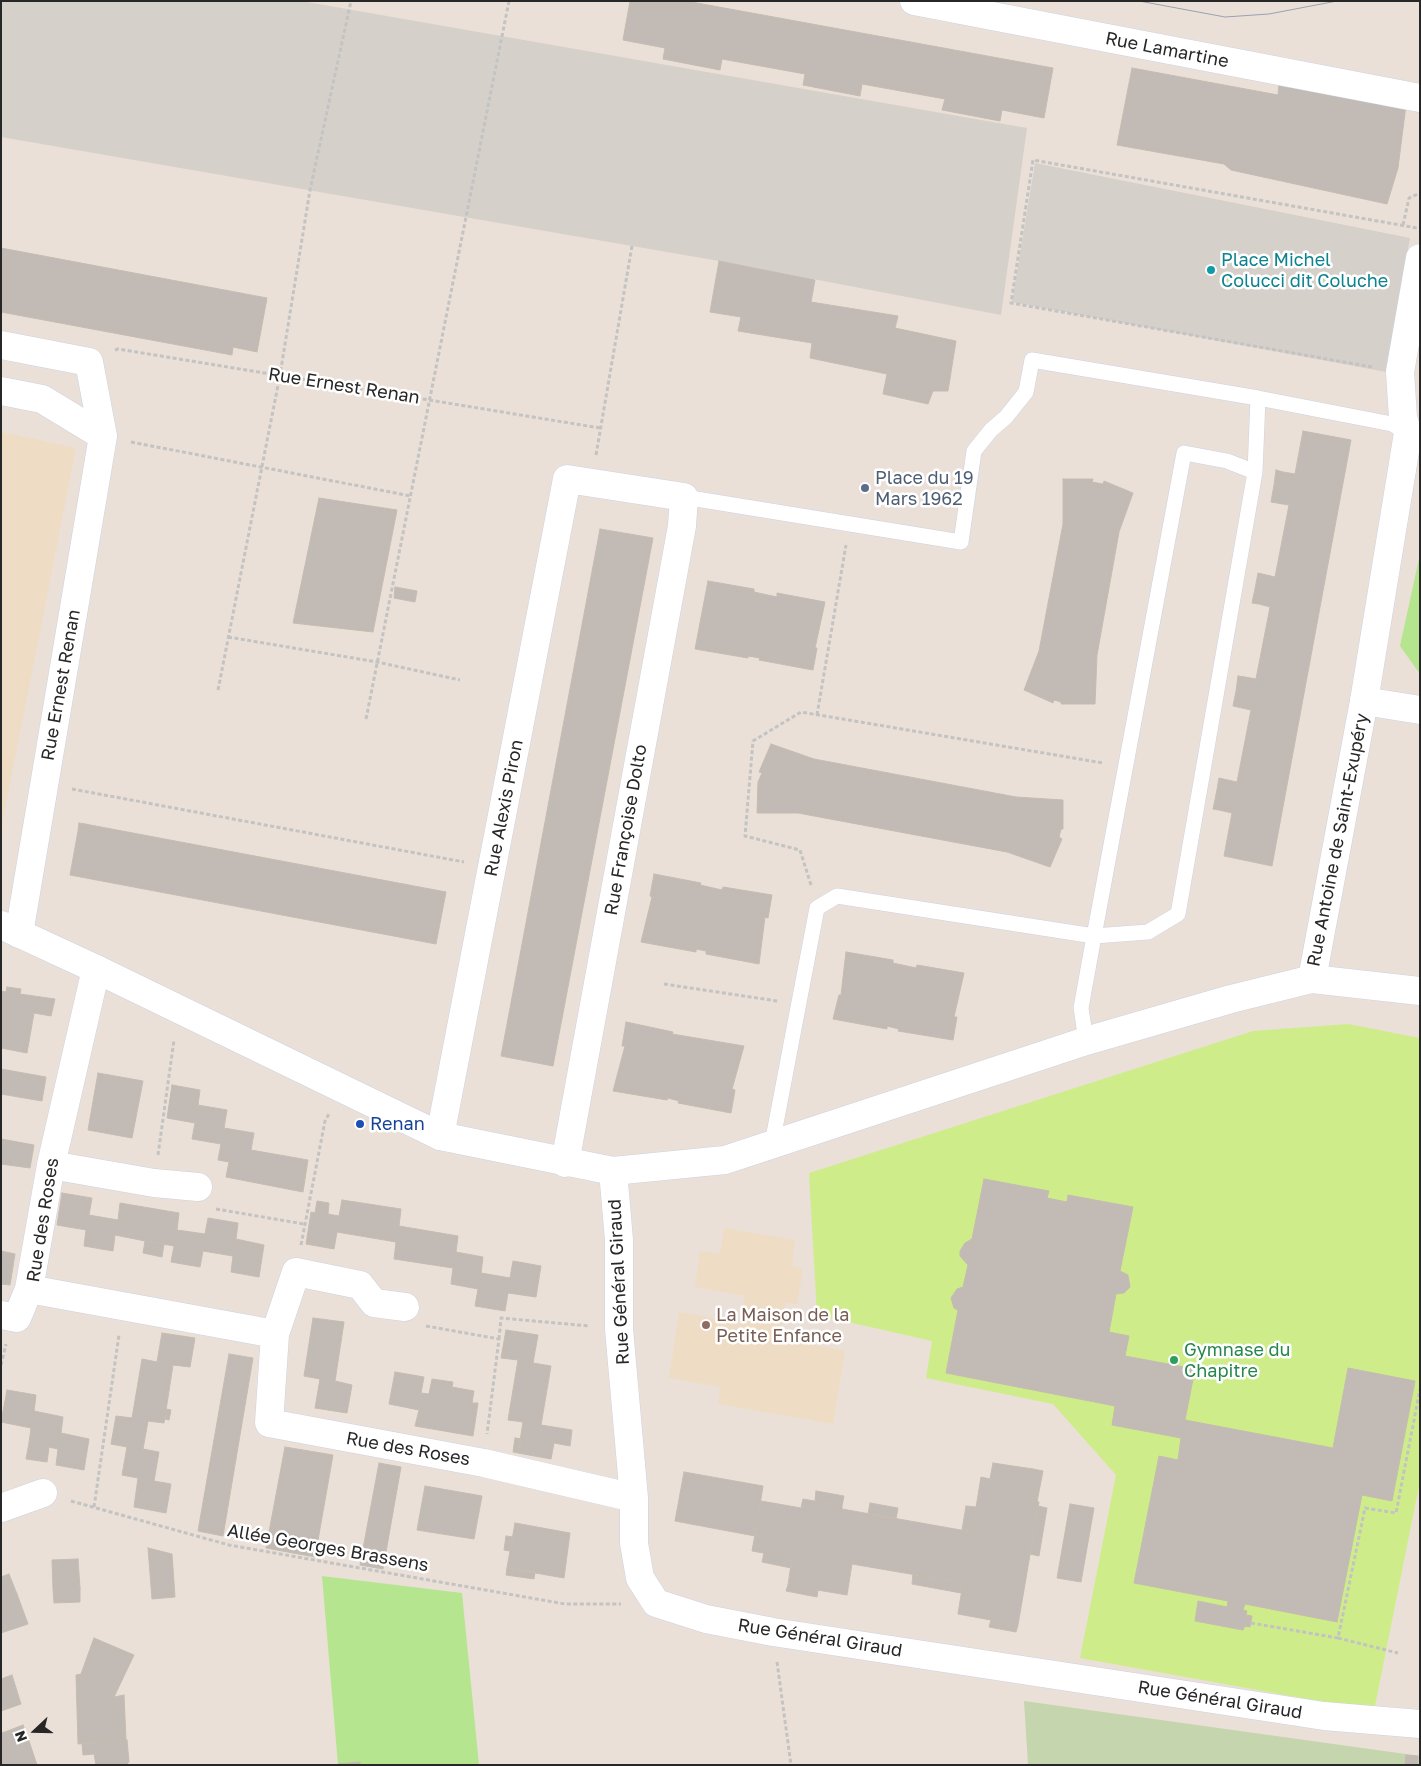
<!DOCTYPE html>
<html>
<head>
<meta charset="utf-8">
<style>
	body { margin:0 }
	#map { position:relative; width:1421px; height:1766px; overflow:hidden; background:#eae0d7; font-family:"Golos Text",sans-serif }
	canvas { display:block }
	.frame { position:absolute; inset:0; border:2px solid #272727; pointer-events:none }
	.north { position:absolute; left:10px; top:1706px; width:50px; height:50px; -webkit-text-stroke:4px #fff; paint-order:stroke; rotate:249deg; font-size:14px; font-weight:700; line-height:20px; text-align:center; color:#272727 }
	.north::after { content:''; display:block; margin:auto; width:18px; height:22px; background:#272727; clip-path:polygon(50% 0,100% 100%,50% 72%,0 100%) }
</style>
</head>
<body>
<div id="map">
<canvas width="1421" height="1766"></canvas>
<div class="frame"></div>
<div class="north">N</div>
</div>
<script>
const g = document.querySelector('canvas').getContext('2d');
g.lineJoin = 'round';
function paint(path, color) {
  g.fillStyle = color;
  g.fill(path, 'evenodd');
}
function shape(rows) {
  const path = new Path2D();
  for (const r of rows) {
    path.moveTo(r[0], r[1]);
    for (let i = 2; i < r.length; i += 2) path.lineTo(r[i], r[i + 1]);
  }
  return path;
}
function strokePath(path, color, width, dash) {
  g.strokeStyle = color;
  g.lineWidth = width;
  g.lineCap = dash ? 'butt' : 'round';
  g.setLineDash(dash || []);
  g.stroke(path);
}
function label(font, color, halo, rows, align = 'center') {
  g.font = font + ' "Golos Text",sans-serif';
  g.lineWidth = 5;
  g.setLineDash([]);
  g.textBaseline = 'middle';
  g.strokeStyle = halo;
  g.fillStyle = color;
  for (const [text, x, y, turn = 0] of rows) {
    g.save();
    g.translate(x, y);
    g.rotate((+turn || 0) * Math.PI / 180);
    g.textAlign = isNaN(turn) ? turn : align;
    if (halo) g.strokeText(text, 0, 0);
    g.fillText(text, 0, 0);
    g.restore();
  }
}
paint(shape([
	[1,432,76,448,1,829],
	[724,1228,795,1240,792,1266,803,1269,797,1304,785,1303,779,1339,845,1351,833,1424,718,1404,720,1387,669,1378,679,1312,730,1321,730,1324,740,1325,745,1296,695,1287,700,1251,720,1254]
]), '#eedcc4');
paint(shape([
	[1420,554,1420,674,1400,646],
	[322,1576,462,1593,479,1765,338,1765]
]), '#b6e58f');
paint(shape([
	[1024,1701,1420,1756,1420,1765,1028,1765]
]), '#c5d5ad');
paint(shape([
	[1348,1024,1420,1038,1420,1481,1374,1711,1080,1658,1116,1475,1053,1404,926,1378,932,1341,817,1315,809,1173,1253,1031]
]), '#ceed8a');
paint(shape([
	[1,1,301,1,1027,128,1001,315,719,261,1,137],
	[1035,163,1410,238,1386,372,1012,302]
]), '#d6d0ca');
const building = shape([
	[630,1,686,1,1053,68,1044,118,1002,110,1000,121,942,110,945,99,862,84,860,96,803,85,805,74,722,59,720,70,663,59,665,48,623,40,630,1],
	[1132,68,1278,95,1279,83,1406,105,1398,168,1387,204,1231,170,1224,164,1117,145,1132,68],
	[1,248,267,298,257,352,233,347,232,355,1,312,1,248],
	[719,261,815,280,811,302,898,316,895,328,956,341,948,391,933,391,928,404,883,394,887,374,810,358,812,343,738,331,741,317,710,312,719,261],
	[1303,431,1351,440,1272,866,1224,856,1232,813,1219,810,1222,796,1216,795,1219,778,1237,782,1251,710,1233,706,1236,691,1242,692,1245,677,1256,679,1270,607,1259,604,1261,591,1255,589,1258,573,1275,577,1289,505,1271,502,1274,485,1280,486,1283,472,1295,474,1303,431],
	[1276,470,1283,472,1280,486,1274,485,1276,470],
	[1063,479,1093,479,1092,482,1103,484,1104,481,1133,493,1119,532,1097,655,1095,704,1061,704,1061,702,1054,700,1053,703,1024,690,1039,651,1063,524,1063,479],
	[319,498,397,510,373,632,293,623,319,498],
	[600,529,653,538,553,1066,501,1056,600,529],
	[708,581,754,589,754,592,777,597,777,593,825,602,815,648,817,648,813,670,759,660,760,658,748,656,748,658,695,649,708,581],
	[395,587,417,591,415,602,394,598,395,587],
	[1255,589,1261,591,1259,604,1252,603,1255,589],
	[1238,676,1245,677,1242,692,1236,691,1238,676],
	[771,744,814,759,1016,797,1063,800,1063,829,1061,829,1059,837,1062,839,1050,867,1007,852,798,813,757,813,758,782,762,773,759,772,771,744],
	[1216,795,1222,796,1219,810,1213,809,1216,795],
	[79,823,85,824,84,832,78,831,79,823],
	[85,824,446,892,436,944,70,875,78,831,84,832,85,824],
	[654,874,701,883,700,885,722,890,723,887,772,895,768,918,765,917,759,964,706,954,706,951,696,949,696,952,641,942,652,897,650,896,654,874],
	[846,952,893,960,893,963,916,968,917,965,964,973,954,1017,957,1017,953,1040,898,1031,899,1029,887,1026,887,1029,833,1019,839,995,841,995,846,952],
	[7,987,21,989,20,994,55,999,51,1016,34,1013,27,1053,1,1048,1,991,6,992,7,987],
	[626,1022,673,1032,672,1034,744,1046,732,1089,735,1090,731,1113,678,1103,679,1101,668,1098,667,1100,613,1091,625,1046,622,1046,626,1022],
	[1,1069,46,1077,42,1101,1,1094,1,1069],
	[98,1073,143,1081,132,1138,88,1130,98,1073],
	[172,1085,200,1090,198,1105,227,1110,224,1128,254,1133,251,1150,308,1160,303,1192,226,1177,229,1162,218,1160,221,1144,192,1139,195,1123,167,1118,172,1085],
	[1,1139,34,1145,30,1168,1,1164,1,1139],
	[984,1179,1049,1191,1047,1198,1067,1202,1068,1195,1133,1207,1120,1271,1128,1275,1130,1287,1124,1293,1116,1294,1109,1332,1129,1336,1125,1356,1195,1369,1185,1420,1333,1448,1348,1368,1415,1381,1392,1501,1362,1495,1337,1622,1245,1604,1243,1610,1247,1611,1246,1615,1252,1616,1250,1627,1245,1626,1243,1630,1195,1621,1198,1601,1227,1607,1228,1601,1134,1583,1159,1456,1178,1460,1181,1438,1112,1425,1115,1406,946,1373,958,1310,954,1308,951,1298,957,1289,963,1287,968,1265,960,1256,960,1251,965,1243,972,1239,984,1179],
	[62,1193,92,1198,89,1215,118,1220,120,1203,179,1213,177,1230,205,1234,208,1218,238,1223,236,1239,264,1245,259,1277,231,1272,233,1256,203,1251,200,1267,171,1262,174,1246,145,1241,115,1235,113,1251,84,1246,86,1230,57,1225,62,1193],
	[342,1200,401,1209,399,1226,458,1236,456,1252,483,1257,481,1273,510,1278,513,1261,541,1266,536,1297,508,1293,505,1311,475,1306,478,1289,451,1284,453,1268,394,1259,396,1242,337,1232,334,1249,306,1244,311,1212,315,1213,317,1201,329,1203,328,1214,339,1216,342,1200],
	[145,1241,164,1244,162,1257,143,1253,145,1241],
	[1,1251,15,1254,10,1285,1,1284,1,1251],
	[313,1318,344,1322,335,1381,352,1385,347,1413,315,1408,320,1379,304,1376,313,1318],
	[506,1330,538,1335,533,1363,551,1366,541,1425,572,1430,570,1446,554,1443,551,1459,518,1453,523,1422,508,1420,518,1360,501,1358,506,1330],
	[162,1333,195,1338,190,1367,173,1365,164,1423,148,1421,143,1449,159,1452,154,1481,171,1484,166,1513,134,1507,138,1478,122,1475,127,1447,111,1444,116,1416,132,1418,142,1359,157,1362,162,1333],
	[229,1354,253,1358,223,1536,198,1531,229,1354],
	[395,1372,424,1377,421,1393,429,1394,432,1379,453,1382,452,1387,474,1391,472,1403,478,1403,473,1436,415,1426,419,1410,389,1404,395,1372],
	[7,1390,36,1395,34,1411,63,1417,61,1433,89,1439,84,1470,56,1465,58,1449,29,1443,31,1428,1,1422,7,1390],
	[166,1409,171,1410,169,1420,165,1419,166,1409],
	[515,1438,521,1439,518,1453,513,1452,515,1438],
	[29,1443,49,1447,47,1462,26,1459,29,1443],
	[285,1447,333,1455,315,1557,266,1548,285,1447],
	[379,1463,401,1467,383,1569,360,1565,379,1463],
	[993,1463,1033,1469,1027,1500,1039,1502,1018,1625,958,1614,963,1583,852,1564,847,1595,788,1585,792,1558,752,1551,761,1501,801,1508,803,1499,842,1506,842,1509,972,1532,981,1477,990,1479,993,1463],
	[1033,1469,1043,1471,1037,1502,1027,1500,1033,1469],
	[684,1472,763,1486,755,1536,675,1521,684,1472],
	[425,1486,482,1496,474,1539,417,1530,425,1486],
	[816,1491,844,1496,842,1506,815,1501,816,1491],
	[870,1503,898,1508,896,1519,868,1514,870,1503],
	[1070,1504,1094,1508,1081,1582,1057,1578,1070,1504],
	[966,1506,976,1507,972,1532,962,1530,966,1506],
	[1038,1506,1047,1508,1039,1556,1030,1554,1038,1506],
	[515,1523,570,1533,564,1578,507,1568,515,1523],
	[506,1536,513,1537,510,1551,504,1550,506,1536],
	[148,1548,172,1554,175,1597,152,1599,148,1548],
	[764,1553,792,1558,791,1568,762,1562,764,1553],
	[78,1559,80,1588,53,1589,52,1560,78,1559],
	[507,1568,535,1572,534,1579,506,1575,507,1568],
	[9,1574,17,1594,1,1600,1,1577,9,1574],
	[913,1574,963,1583,961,1593,912,1584,913,1574],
	[788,1585,818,1590,817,1597,786,1591,788,1585],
	[80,1588,80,1602,54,1603,53,1589,80,1588],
	[17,1594,28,1624,1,1633,1,1600,17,1594],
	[991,1620,1018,1625,1016,1632,989,1627,991,1620],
	[94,1638,134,1655,114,1697,117,1741,78,1744,76,1675,81,1674,94,1638],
	[12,1675,21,1704,1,1711,1,1679,12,1675],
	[124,1695,126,1740,117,1741,114,1697,124,1695],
	[23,1725,29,1741,10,1748,5,1732,23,1725],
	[5,1732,10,1748,29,1741,37,1765,1,1765,1,1733,5,1732],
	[127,1740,129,1762,126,1765,96,1765,94,1754,83,1755,82,1744,127,1740],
	[1406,1755,1418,1756,1417,1765,1405,1765,1406,1755],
	[360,1762,360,1765,338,1765,338,1764,360,1762]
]);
paint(building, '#c2bab4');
strokePath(building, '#c5bcb1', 1);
const lane = shape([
	[1258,398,1392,424,1408,433],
	[684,497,961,542,974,451,991,430,1006,417,1026,392,1032,360,1258,398,1255,472],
	[772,1144,817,908,837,896,1094,936,1148,932,1178,914,1255,472,1227,461,1184,453,1094,936,1081,1008,1086,1041]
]);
const street = shape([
	[914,1,1420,98],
	[1,345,89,362,103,436,19,934],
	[1,391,42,399,103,436],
	[1364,701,1420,710],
	[96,969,51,1165,29,1289,275,1334],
	[440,1136,567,479,684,497,682,526,565,1163],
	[51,1165,154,1183,198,1187],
	[613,1171,619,1240,619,1329,634,1498,634,1543,640,1578,656,1603,706,1619,773,1632,1324,1716,1420,1724],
	[405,1307,374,1303,360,1285,296,1272,275,1334,269,1423,484,1463,634,1498],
	[1,1315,17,1318,29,1289],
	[1,1508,43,1493]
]);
const secondary = shape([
	[1,925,96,969,440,1136,613,1171,725,1160,1086,1041,1231,999,1312,979,1420,991],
	[1312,979,1364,701,1408,433,1403,418,1400,372,1420,258]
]);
strokePath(lane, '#ccd2e1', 16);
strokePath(street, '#ccd2e1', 29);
strokePath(secondary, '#ccd2e1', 29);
strokePath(shape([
	[1403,225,1409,198,1420,193],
	[115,350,118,349,600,428],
	[1372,367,1011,303,1033,160,1417,228],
	[131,442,411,496],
	[596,455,632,246],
	[228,637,377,662,460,680],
	[218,690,280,375,310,190,351,1],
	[817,715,846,545],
	[366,719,509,1],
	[72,789,464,862],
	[811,885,800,850,745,836,753,741,801,712,1103,763],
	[664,984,777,1001],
	[158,1155,174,1040],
	[216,1209,304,1224],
	[301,1245,325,1121,329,1114],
	[426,1326,499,1339,487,1434],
	[499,1339,501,1318,589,1326],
	[1,1365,6,1344],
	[71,1501,229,1545,565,1604,621,1604],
	[94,1507,119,1335],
	[1251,1623,1338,1638,1365,1508,1396,1513,1420,1389],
	[1338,1638,1398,1653],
	[777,1662,791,1765]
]), '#c3c3c3', 3, [4, 2.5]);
strokePath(lane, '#fff', 15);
strokePath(street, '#fff', 28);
strokePath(secondary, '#fff', 28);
strokePath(shape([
	[1139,1,1225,17,1269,14,1337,1]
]), '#9aa0b2', 1);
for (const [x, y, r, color] of [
	[1211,270,5,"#0f9aa8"],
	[865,488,5,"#5c6f8a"],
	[360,1124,5,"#1a4fb4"],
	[706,1325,5,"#8d6e63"],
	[1174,1360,5,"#2e9e5b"]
]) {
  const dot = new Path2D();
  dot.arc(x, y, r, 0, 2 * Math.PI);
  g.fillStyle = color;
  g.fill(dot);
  strokePath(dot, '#fff', 2);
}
label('18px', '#272727', '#fff', [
	["Rue Lamartine",1167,50,11],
	["Rue Ernest Renan",344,386,9],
	["Rue Ernest Renan",61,685,-80],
	["Rue Alexis Piron",504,808,-79],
	["Rue Françoise Dolto",626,830,-80],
	["Rue Antoine de Saint-Exupéry",1338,840,-79],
	["Rue des Roses",43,1220,-81],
	["Rue Général Giraud",619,1282,-93],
	["Rue des Roses",408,1449,10],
	["Allée Georges Brassens",328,1548,10],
	["Rue Général Giraud",820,1638,9],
	["Rue Général Giraud",1220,1700,9]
]);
label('18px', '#0d838f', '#fff', [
	["Place Michel",1221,260],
	["Colucci dit Coluche",1221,281]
], 'left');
label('18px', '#4e5e75', '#fff', [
	["Place du 19",875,478],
	["Mars 1962",875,499]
], 'left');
label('18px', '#164399', '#fff', [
	["Renan",370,1124]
], 'left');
label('18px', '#785e54', '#fff', [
	["La Maison de la",716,1315],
	["Petite Enfance",716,1336]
], 'left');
label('18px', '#27864d', '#fff', [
	["Gymnase du",1184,1350],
	["Chapitre",1184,1371]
], 'left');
</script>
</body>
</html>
